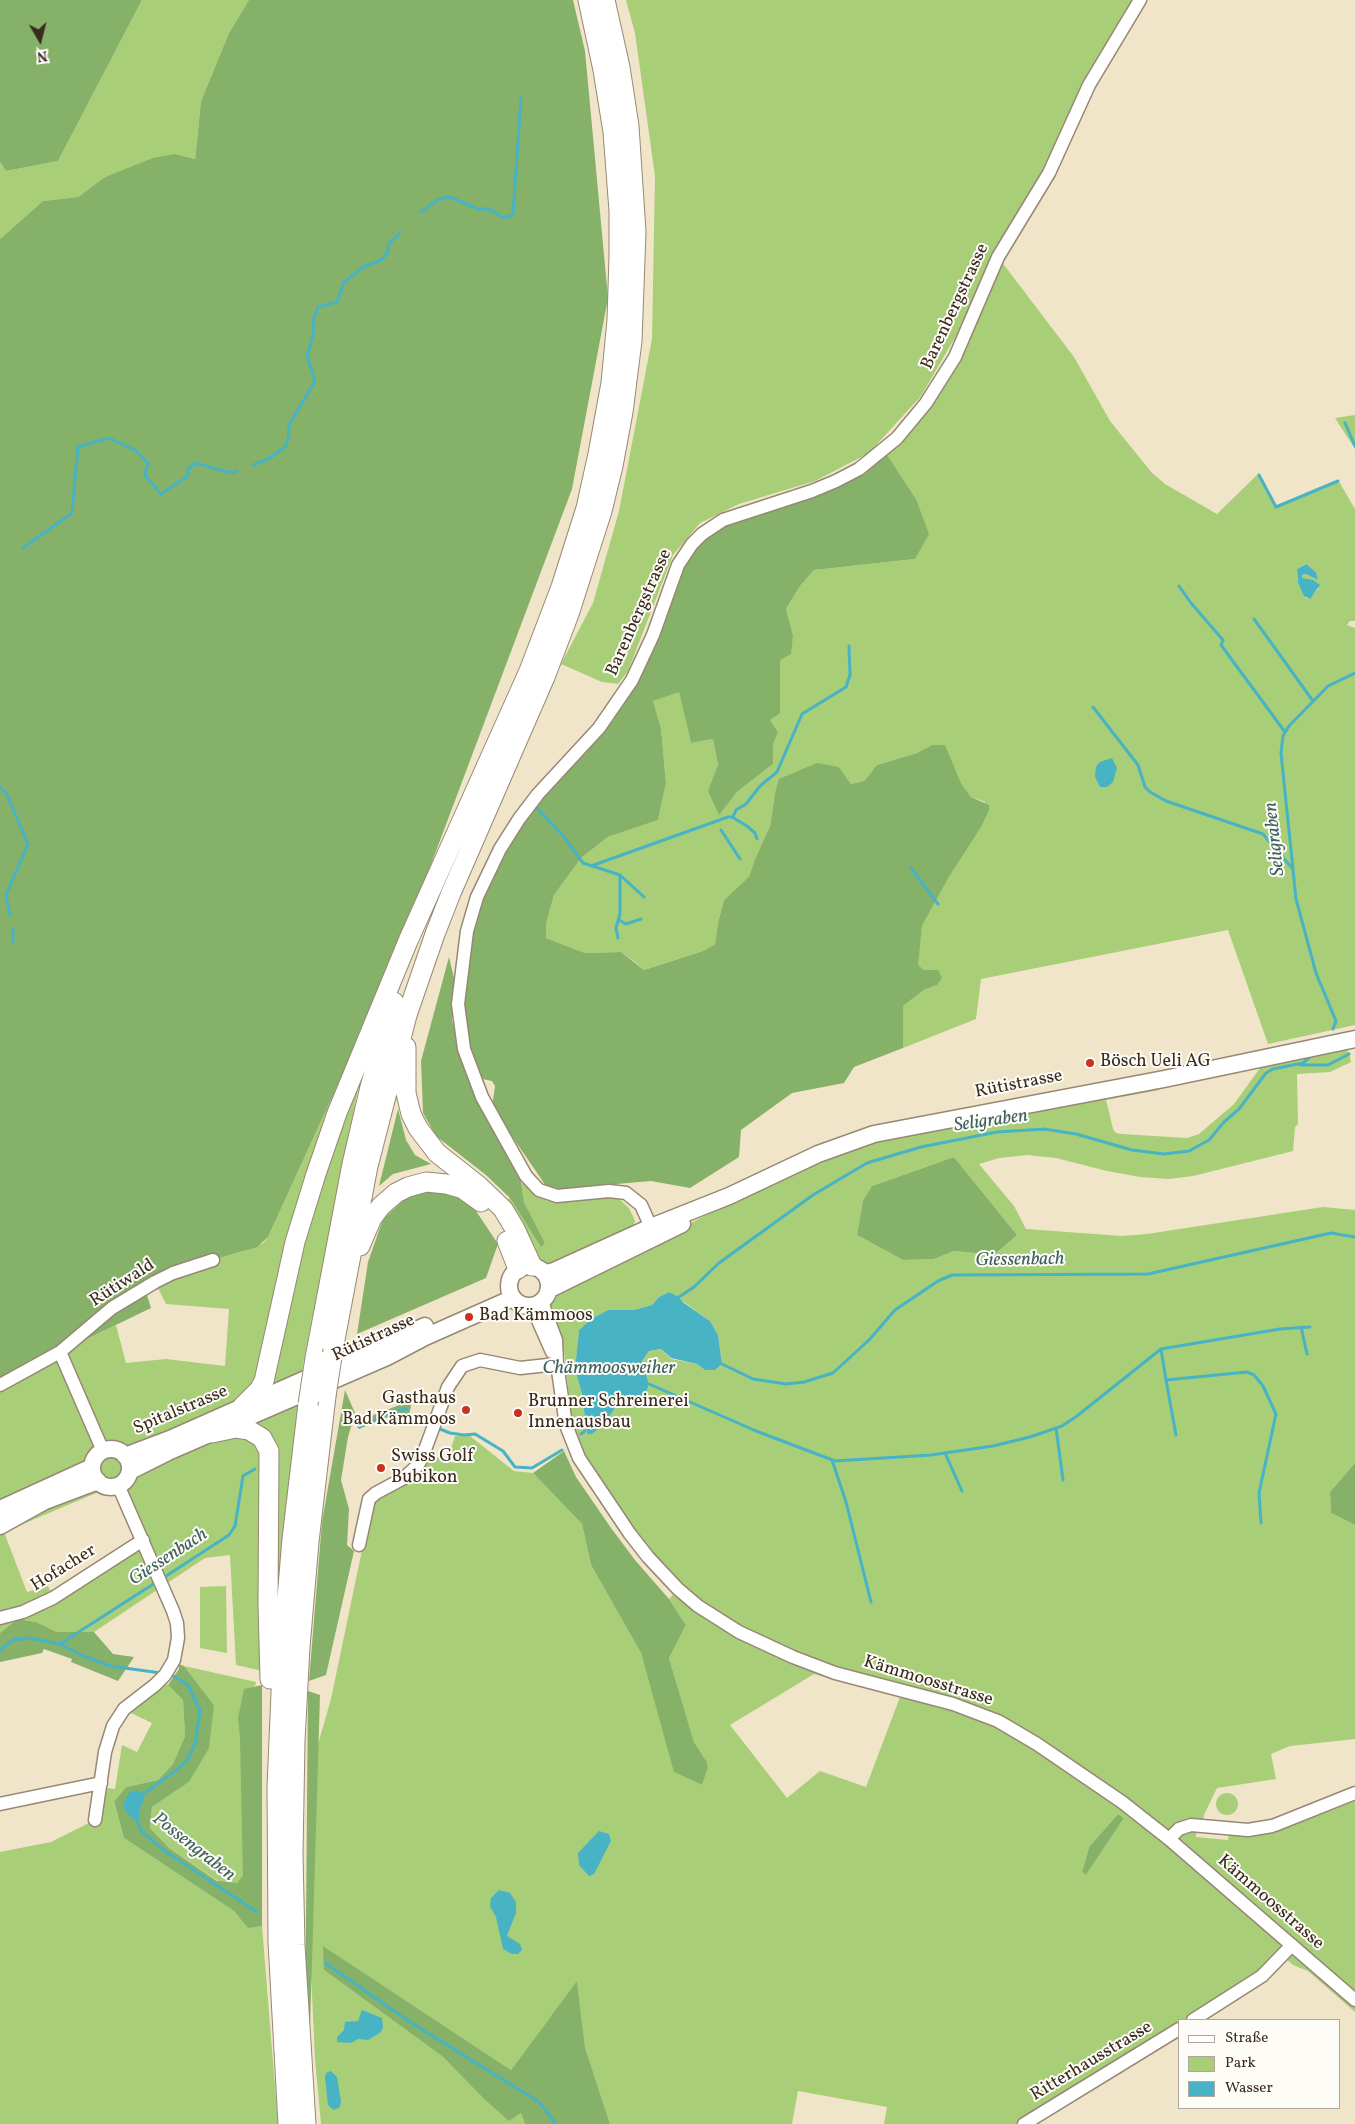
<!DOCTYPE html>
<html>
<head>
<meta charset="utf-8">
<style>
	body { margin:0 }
	#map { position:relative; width:1355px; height:2124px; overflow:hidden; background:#f1e5c9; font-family:Vollkorn,serif }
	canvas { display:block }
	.legend { position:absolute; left:1178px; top:2019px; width:162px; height:90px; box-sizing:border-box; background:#fdfcf7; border:1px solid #afa8a0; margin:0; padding:6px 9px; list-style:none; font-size:15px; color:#3b2a1e }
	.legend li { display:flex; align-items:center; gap:10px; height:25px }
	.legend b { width:25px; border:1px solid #afa8a0 }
	.north { position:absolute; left:15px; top:15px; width:50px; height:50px; -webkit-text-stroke:4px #fdfcf7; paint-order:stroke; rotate:172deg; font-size:14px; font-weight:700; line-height:20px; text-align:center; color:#3b2a1e }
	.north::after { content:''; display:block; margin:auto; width:18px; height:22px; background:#3b2a1e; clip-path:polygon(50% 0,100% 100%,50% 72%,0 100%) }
</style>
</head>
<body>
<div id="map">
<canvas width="1355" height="2124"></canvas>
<ul class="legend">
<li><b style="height:6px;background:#fff"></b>Straße</li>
<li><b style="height:14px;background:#a8ce78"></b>Park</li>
<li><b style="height:14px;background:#47b3c4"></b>Wasser</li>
</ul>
<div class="north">N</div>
</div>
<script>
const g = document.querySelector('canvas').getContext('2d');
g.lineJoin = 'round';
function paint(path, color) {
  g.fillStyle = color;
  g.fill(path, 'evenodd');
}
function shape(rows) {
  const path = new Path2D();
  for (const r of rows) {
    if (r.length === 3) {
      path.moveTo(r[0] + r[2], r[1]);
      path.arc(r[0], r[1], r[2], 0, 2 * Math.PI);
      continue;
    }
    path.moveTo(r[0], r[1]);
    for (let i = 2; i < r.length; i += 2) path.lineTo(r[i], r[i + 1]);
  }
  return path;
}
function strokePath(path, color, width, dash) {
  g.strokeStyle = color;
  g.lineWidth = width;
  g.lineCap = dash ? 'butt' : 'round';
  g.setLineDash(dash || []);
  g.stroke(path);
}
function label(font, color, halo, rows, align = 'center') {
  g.font = font + ' Vollkorn,serif';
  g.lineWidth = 4;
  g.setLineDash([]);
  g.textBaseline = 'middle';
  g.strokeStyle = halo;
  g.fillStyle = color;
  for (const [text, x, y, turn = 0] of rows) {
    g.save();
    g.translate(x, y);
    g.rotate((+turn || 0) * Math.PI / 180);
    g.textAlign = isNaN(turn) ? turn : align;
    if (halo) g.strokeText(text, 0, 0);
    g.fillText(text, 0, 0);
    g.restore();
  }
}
paint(shape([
	[142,0,249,0,229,33,201,101,195,159,175,154,105,177,78,197,43,201,0,239,0,162,6,171,58,161],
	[626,0,1134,0,1072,106,1055,148,992,257,960,329,921,396,869,453,815,481,739,504,700,523,673,555,628,671,618,684,602,682,561,664,593,603,619,511,652,339,655,176,635,33],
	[998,257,1074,357,1110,421,1152,473,1165,484,1217,514,1259,473,1277,506,1338,480,1355,509,1355,621,1350,621,1347,625,1355,628,1355,1025,1268,1044,1228,930,981,979,976,1019,903,1048,903,1006,924,990,937,985,938,970,924,970,917,965,922,926,949,877,980,829,985,802,971,797,961,783,944,745,932,745,917,753,877,765,864,781,851,784,839,767,775,793,770,826,755,859,749,878,724,900,718,923,715,944,703,951,644,970,635,962,621,952,585,953,546,938,546,924,554,895,581,858,608,837,658,820,666,783,661,728,653,701,679,691,691,743,713,739,718,765,709,791,719,814,737,792,773,764,773,745,778,732,770,720,780,712,780,660,793,635,786,609,800,586,814,570,915,559,916,499,884,450,926,403],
	[1305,564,1316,572,1318,580,1306,574,1302,575,1302,579,1319,588,1308,599,1305,597,1298,583,1297,569],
	[1355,415,1355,449,1335,418],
	[1346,1049,1349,1053,1351,1062,1330,1072,1297,1074,1298,1124,1295,1127,1293,1151,1193,1176,1169,1179,1140,1177,1107,1171,1056,1158,1027,1155,999,1158,979,1164,1014,1206,1026,1229,1122,1236,1147,1234,1323,1207,1355,1210,1355,1463,1330,1492,1331,1513,1355,1525,1355,1739,1290,1746,1271,1754,1276,1779,1217,1788,1204,1815,1202,1826,1197,1825,1196,1837,1228,1840,1229,1828,1248,1830,1268,1827,1355,1793,1355,2012,1308,1971,1293,1965,1283,1956,1268,1971,1240,1992,1193,2020,1179,2020,1179,2029,1024,2124,884,2124,887,2107,798,2091,792,2124,610,2124,585,2047,577,1982,558,2007,557,2013,551,2016,511,2070,324,1947,324,1970,443,2057,484,2099,509,2120,521,2113,525,2124,321,2124,315,2059,311,1972,314,1758,331,1699,372,1502,378,1495,400,1484,415,1483,432,1455,453,1463,456,1457,449,1454,455,1436,470,1436,514,1471,533,1473,582,1524,591,1565,641,1653,675,1772,702,1785,708,1768,707,1762,694,1742,669,1658,686,1625,669,1599,678,1589,698,1606,739,1632,793,1657,835,1673,953,1704,998,1721,1058,1757,1141,1817,1144,1812,1064,1755,1023,1730,985,1711,951,1698,820,1663,779,1646,739,1627,712,1611,688,1592,655,1558,623,1518,596,1476,578,1443,571,1415,564,1350,550,1310,550,1301,553,1292,568,1281,658,1240,763,1186,837,1152,874,1139,1153,1086,1158,1087,1159,1090,1106,1100,1113,1129,1116,1133,1122,1134,1187,1138,1199,1134,1234,1104,1263,1064],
	[954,1157,1017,1235,994,1255,954,1251,934,1259,903,1260,857,1235,863,1200,872,1186],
	[669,1292,679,1297,684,1302,710,1321,718,1335,722,1364,715,1370,705,1370,697,1364,671,1359,661,1349,649,1351,642,1361,649,1384,645,1396,635,1401,615,1408,604,1425,592,1434,587,1434,582,1394,575,1369,579,1330,591,1319,608,1310,634,1310,652,1305,659,1297],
	[814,1674,900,1697,866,1787,820,1771,787,1798,730,1725],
	[1118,1814,1124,1818,1086,1875,1082,1872,1089,1847],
	[349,1060,358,1089,303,1364,277,1592,263,1671,236,1665,230,1555,205,1558,94,1632,57,1632,36,1622,19,1619,0,1633,0,1385,60,1352,116,1325,126,1363,166,1359,225,1366,229,1309,166,1304,155,1282,213,1260,244,1251,263,1243,268,1237],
	[113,1486,142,1540,53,1597,48,1586,27,1592,4,1532],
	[521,1182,539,1197,554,1201,610,1197,619,1199,629,1208,635,1221,633,1227,545,1266,534,1260,505,1202,510,1198,541,1246,545,1243,524,1202],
	[226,1586,227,1653,200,1648,200,1587],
	[184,1666,256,1682,256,1684,249,1692,245,1899,169,1848,150,1828,152,1807,189,1782,214,1705],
	[167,1684,183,1700,185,1736,173,1764,158,1780,126,1787,114,1803,124,1838,234,1911,248,1927,262,1926,278,2124,0,2124,0,1852,51,1842,95,1820,100,1787,115,1789,122,1745,137,1752,152,1723,129,1712],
	[1227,1804,11]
]), '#a8ce78');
paint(shape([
	[0,0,142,0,58,161,6,171,0,162],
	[249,0,573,0,585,51,608,298,572,489,412,915,349,1060,268,1237,257,1247,213,1260,145,1289,151,1308,60,1352,0,1385,0,239,43,201,78,197,105,177,153,158,175,154,195,159,201,101,229,33],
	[884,450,916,499,929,534,915,559,814,570,800,586,786,609,793,635,791,654,780,660,780,713,770,720,778,732,773,745,773,764,737,792,719,815,708,791,718,765,713,739,691,743,679,692,653,701,661,728,666,783,658,820,608,837,581,858,554,895,546,924,546,938,585,953,621,952,644,970,703,951,715,944,718,923,724,900,749,877,755,859,770,826,775,793,779,779,817,763,839,767,851,784,864,781,877,765,917,753,932,745,945,745,961,783,971,797,989,805,989,810,980,829,949,877,922,926,918,965,924,970,938,970,942,978,937,985,924,990,903,1006,903,1048,854,1067,844,1083,792,1093,741,1130,739,1157,690,1188,651,1181,559,1189,546,1186,492,1107,495,1086,492,1081,478,1078,467,1041,463,1019,467,931,500,849,614,708,673,576,702,534,785,500],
	[449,957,454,978,452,1020,465,1072,481,1108,521,1182,524,1202,545,1243,541,1247,510,1198,486,1175,436,1136,423,1113,421,1061],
	[398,1109,406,1140,415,1155,431,1164,393,1174,379,1186],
	[954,1157,1017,1235,994,1255,954,1251,934,1259,903,1260,857,1235,863,1200,872,1186],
	[429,1190,455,1196,474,1208,498,1244,486,1278,357,1334,368,1262,383,1219,406,1198],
	[345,1390,355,1413,348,1437,341,1480,349,1509,347,1545,354,1551,326,1675,309,1681,322,1522],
	[407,1402,410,1403,411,1406,409,1415,398,1415,385,1418,359,1429,358,1421],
	[564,1451,576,1477,611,1528,635,1560,669,1599,686,1625,669,1658,694,1742,707,1762,708,1768,702,1785,674,1772,641,1653,591,1565,582,1524,533,1473],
	[1355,1463,1355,1525,1331,1513,1330,1492],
	[18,1619,36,1622,57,1632,94,1632,113,1654,134,1657,118,1681,71,1662,72,1659,44,1649,42,1653,0,1662,0,1633],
	[179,1664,184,1666,214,1705,209,1748,189,1782,152,1807,150,1828,169,1848,217,1881,237,1883,243,1876,240,1738,238,1718,244,1689,262,1685,262,1926,248,1928,234,1911,124,1838,114,1802,126,1787,158,1780,173,1764,185,1736,183,1700,168,1685,179,1669],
	[308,1691,320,1695,310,2028,305,2035],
	[1118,1814,1124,1818,1086,1875,1082,1872,1089,1847],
	[323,1946,511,2070,577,1981,585,2047,610,2124,525,2124,521,2113,509,2121,484,2099,443,2057,324,1970]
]), '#86b168');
paint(shape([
	[1306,564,1316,572,1318,580,1306,574,1302,575,1302,578,1313,580,1320,585,1310,599,1304,596,1298,583,1297,569],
	[1112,758,1117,768,1113,782,1107,787,1100,787,1095,777,1096,767,1100,762],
	[669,1292,679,1297,684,1303,710,1321,718,1335,722,1364,715,1370,705,1370,697,1364,671,1358,661,1349,649,1351,642,1361,649,1384,645,1396,635,1401,615,1408,604,1425,592,1434,587,1434,582,1394,575,1369,579,1330,591,1319,608,1310,634,1310,652,1305,659,1297],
	[138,1790,143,1794,144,1799,139,1812,139,1821,136,1822,126,1812,123,1805,129,1793],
	[599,1831,609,1834,611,1841,594,1874,589,1876,579,1865,578,1853],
	[499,1890,510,1893,516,1902,516,1913,507,1936,520,1944,522,1950,518,1954,512,1954,503,1949,496,1917,490,1906,491,1898],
	[362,2010,382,2018,383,2027,381,2032,368,2040,358,2039,351,2043,337,2042,337,2037,344,2030,345,2022,358,2021],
	[331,2071,337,2077,341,2101,340,2107,334,2110,328,2105,325,2077,326,2073]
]), '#47b3c4');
strokePath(shape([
	[421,212,439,199,450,197,478,209,490,209,502,217,508,217,513,214,521,98],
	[1345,423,1355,446],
	[253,465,270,458,285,447,288,440,289,425,315,381,307,356,313,336,314,318,318,307,337,302,344,282,365,266,380,261,387,254,389,244,400,233],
	[1259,475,1276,507,1338,481],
	[23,548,72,513,78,447,109,438,135,450,148,463,145,475,161,494,188,476,188,469,196,463,231,473,237,471],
	[1179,586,1191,603,1223,640,1221,645,1285,732],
	[1254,619,1313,701],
	[1093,707,1138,765,1145,787,1150,792,1166,801,1263,834,1292,868],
	[0,787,6,793,28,844,6,895,10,915],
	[537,808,565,838,583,863,620,875,644,897],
	[733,817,736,810,746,804,760,786,777,772,802,714,846,687,850,675,849,646],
	[721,830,740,859],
	[591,866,728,817,732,817,747,826,755,833,757,839],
	[911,868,938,904],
	[619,920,626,924,641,919],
	[618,938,616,928,620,914,620,875],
	[13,942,13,929],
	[1333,1029,1336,1021,1316,973,1296,899,1281,753,1283,736,1289,726,1328,686,1355,673],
	[1300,1065,1328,1065,1349,1054],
	[679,1297,694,1287,719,1263,813,1195,867,1163,921,1147,997,1132,1044,1129,1076,1134,1132,1150,1164,1154,1189,1151,1209,1140,1224,1122,1239,1109,1266,1073,1273,1069,1303,1063,1311,1056],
	[1301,1327,1307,1354],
	[1161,1349,1166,1380,1247,1372,1254,1375,1263,1386,1276,1414,1259,1493,1261,1523],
	[722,1364,753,1379,786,1384,804,1382,833,1373,869,1340,895,1310,938,1281,952,1275,1148,1274,1331,1233,1355,1237],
	[1166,1380,1176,1435],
	[649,1384,756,1431,835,1461,931,1455,993,1446,1030,1437,1062,1426,1077,1416,1161,1349,1280,1329,1310,1327],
	[359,1427,395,1411,407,1409],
	[1056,1428,1063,1480],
	[440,1429,450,1433,464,1435,475,1434,503,1451,515,1467,532,1468,562,1450],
	[581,1434,585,1431],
	[945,1453,962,1491],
	[832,1460,846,1502,871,1602],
	[163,1578,229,1535,235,1526,243,1476,255,1469],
	[60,1644,158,1581],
	[0,1650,13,1640,29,1638,60,1644,83,1656,110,1666,161,1673],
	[141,1797,143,1794,178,1769,187,1760,195,1744,200,1711,188,1685,170,1674],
	[137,1819,141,1831,165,1851,257,1912],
	[325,1963,410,2022,539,2102,556,2124]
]), '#47b3c4', 3);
const minor = shape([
	[655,1236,641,1205,626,1193,609,1191,557,1196,539,1190,526,1176,482,1097,464,1049,458,1004,467,931,477,897,500,849,519,819,538,794,599,728,632,680,653,635,678,565,692,544,702,534,723,520,812,491,836,481,859,469,897,438,926,403,955,357,998,257,1049,173,1089,85,1140,0],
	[542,1302,556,1340,557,1364,566,1425,579,1458,630,1534,648,1557,678,1589,698,1606,739,1632,793,1657,835,1673,953,1704,998,1721,1037,1744,1122,1802,1169,1839,1355,2000],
	[532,1307,552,1352],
	[0,1385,60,1352],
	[103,1451,60,1352,112,1308,155,1282,173,1273,213,1260],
	[359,1545,369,1499,376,1493,404,1478,417,1466,422,1458,448,1387,462,1366,480,1360,520,1368,557,1364],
	[0,1618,23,1612,53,1598,143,1540],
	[0,1804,101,1783],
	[95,1820,105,1752,113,1726,124,1709,155,1685,165,1675,174,1660,178,1638,177,1623,173,1611,118,1485],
	[1275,1825,1355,1793],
	[1169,1839,1179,1829,1191,1825,1248,1830,1272,1826],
	[1193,2020,1262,1976,1292,1945],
	[1024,2124,1179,2029]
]);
const major = shape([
	[529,1286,20],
	[545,1273,554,1271,651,1227,729,1196,818,1154,874,1134,1164,1079,1355,1039],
	[550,1289,682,1224],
	[111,1468,19],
	[125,1456,170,1439,425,1326],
	[130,1471,168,1452,387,1357,425,1337,513,1298],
	[0,1509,92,1467],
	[0,1526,45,1501,98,1481]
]);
const highway = shape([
	[406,1047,406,1093,411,1114,418,1128,437,1153,479,1186,503,1209,515,1229,532,1266],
	[507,1241,518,1269],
	[360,1246,372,1218,381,1206,396,1193,408,1187,426,1182,446,1184,463,1189,481,1202],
	[333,1350,368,1166,407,1015,435,934,451,893,545,677,569,614,602,511,613,466,623,412,632,341,636,232,629,126,620,67,605,0],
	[315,1358,352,1164,370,1087,394,1002],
	[242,1407,259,1390,264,1381,295,1242,316,1174,337,1113,408,941,529,671,561,587,586,508,598,454,611,383,617,320,619,256,619,211,613,132,603,70,588,0],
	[212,1433,236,1428,249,1430,262,1438,269,1451,268,1605,270,1679],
	[288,2124,278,1942,277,1787,283,1646,292,1539,308,1404],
	[306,2124,295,1945,293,1854,295,1741,300,1647,309,1542,326,1396]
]);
strokePath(minor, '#968874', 15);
strokePath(major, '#968874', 19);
strokePath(highway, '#968874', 21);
strokePath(minor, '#fff', 12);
strokePath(major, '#fff', 16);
strokePath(highway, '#fff', 19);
const highwayBridge = shape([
	[326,1396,333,1350],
	[308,1404,315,1358]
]);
strokePath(highwayBridge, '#968874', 21, []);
strokePath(highwayBridge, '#fff', 19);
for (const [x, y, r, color] of [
	[1090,1063,5,"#c8321e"],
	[469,1317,5,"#c8321e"],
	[466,1410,5,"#c8321e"],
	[518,1413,5,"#c8321e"],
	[381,1468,5,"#c8321e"]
]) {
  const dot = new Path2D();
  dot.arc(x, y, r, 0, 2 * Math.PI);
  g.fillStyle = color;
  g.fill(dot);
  strokePath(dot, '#fdfcf7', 2);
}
label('18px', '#3b2a1e', '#fdfcf7', [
	["Barenbergstrasse",956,307,-65],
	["Barenbergstrasse",640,613,-66],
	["Rütistrasse",1019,1085,-11],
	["Rütiwald",123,1284,-33],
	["Rütistrasse",374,1339,-25],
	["Spitalstrasse",181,1411,-23],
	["Hofacher",64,1569,-32],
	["Kämmoosstrasse",928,1682,17],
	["Kämmoosstrasse",1270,1903,41],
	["Ritterhausstrasse",1092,2062,-31]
]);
label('18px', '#3b2a1e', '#fdfcf7', [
	["Bösch Ueli AG",1100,1063],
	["Bad Kämmoos",479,1317],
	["Gasthaus",456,1400,"right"],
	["Bad Kämmoos",456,1421,"right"],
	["Brunner Schreinerei",528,1403],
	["Innenausbau",528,1424],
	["Swiss Golf",391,1458],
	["Bubikon",391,1479]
], 'left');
label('italic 19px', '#406160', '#fdfcf7', [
	["Seligraben",1276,839,-96],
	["Seligraben",991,1122,-8],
	["Giessenbach",1020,1261,-1],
	["Chämmoosweiher",609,1370],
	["Giessenbach",169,1558,-33],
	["Possengraben",193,1848,38]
]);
</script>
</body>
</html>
